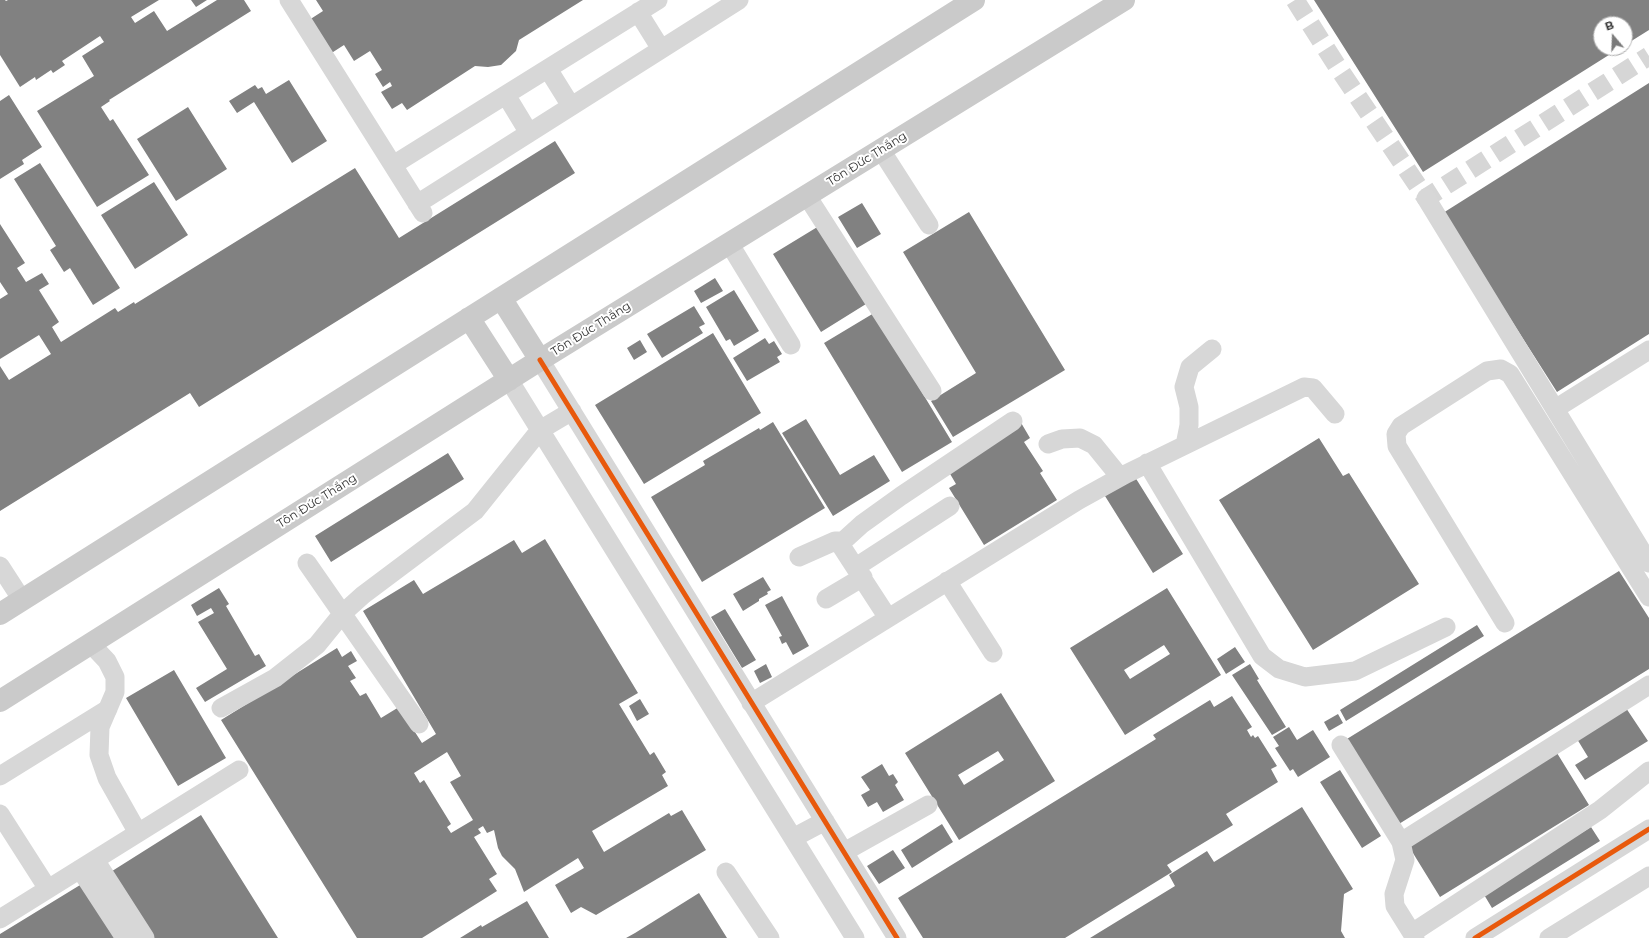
<!DOCTYPE html>
<html>
<head>
<meta charset="utf-8">
<style>
	body { margin:0 }
	#map { position:relative; width:1649px; height:938px; overflow:hidden; background:#fff; font-family:Montserrat,sans-serif }
	canvas { display:block }
	.north { position:absolute; left:1593px; top:16px; width:40px; height:40px; box-sizing:border-box; background:#fff; border:1px solid #adadad; border-radius:50%; rotate:341deg; font-size:11px; font-weight:700; line-height:16px; text-align:center; color:#333 }
	.north::after { content:''; display:block; margin:auto; width:14px; height:18px; background:#7a7a7a; clip-path:polygon(50% 0,100% 100%,50% 72%,0 100%) }
</style>
</head>
<body>
<div id="map">
<canvas width="1649" height="938"></canvas>
<div class="north">B</div>
</div>
<script>
const g = document.querySelector('canvas').getContext('2d');
g.lineJoin = 'round';
function paint(path, color) {
  g.fillStyle = color;
  g.fill(path, 'evenodd');
}
function shape(rows) {
  const path = new Path2D();
  for (const r of rows) {
    path.moveTo(r[0], r[1]);
    for (let i = 2; i < r.length; i += 2) path.lineTo(r[i], r[i + 1]);
  }
  return path;
}
function strokePath(path, color, width, dash) {
  g.strokeStyle = color;
  g.lineWidth = width;
  g.lineCap = dash ? 'butt' : 'round';
  g.setLineDash(dash || []);
  g.stroke(path);
}
function label(font, color, halo, rows, align = 'center') {
  g.font = font + ' Montserrat,sans-serif';
  g.lineWidth = 4;
  g.setLineDash([]);
  g.textBaseline = 'middle';
  g.strokeStyle = halo;
  g.fillStyle = color;
  for (const [text, x, y, turn = 0] of rows) {
    g.save();
    g.translate(x, y);
    g.rotate((+turn || 0) * Math.PI / 180);
    g.textAlign = isNaN(turn) ? turn : align;
    if (halo) g.strokeText(text, 0, 0);
    g.fillText(text, 0, 0);
    g.restore();
  }
}
paint(shape([
	[0,0,5,0,6,1,8,0,159,0,131,17,135,23,154,11,167,31,217,0,244,0,251,11,109,100,110,101,101,107,110,121,113,119,149,175,97,207,37,111,94,76,82,56,104,42,100,36,62,61,65,65,53,73,51,70,36,80,35,77,20,87,0,55],
	[191,0,207,0,196,7],
	[316,0,583,0,519,40,516,51,501,65,488,67,475,66,407,110,402,103,392,109,381,92,392,86,390,82,383,87,375,74,382,70,370,51,354,61,344,45,330,54,309,20,323,11],
	[1314,0,1649,0,1649,30,1625,45,1625,24,1601,24,1601,48,1620,48,1423,172],
	[289,80,327,141,292,163,254,102,237,113,229,101,255,85,258,89,262,87,266,94],
	[1649,83,1649,334,1557,392,1443,213],
	[9,95,42,147,22,160,24,164,0,179,0,101],
	[188,107,227,169,176,201,137,139],
	[555,141,575,173,199,407,190,393,0,511,0,366,9,380,51,354,39,335,0,359,0,299,8,294,0,282,0,224,25,263,17,268,26,282,42,273,49,284,39,290,59,322,52,327,61,342,115,308,118,312,134,302,135,304,355,168,399,238],
	[40,163,120,288,93,305,70,268,64,272,50,250,56,246,14,179],
	[154,182,188,235,135,269,101,215],
	[862,203,881,234,857,248,838,217],
	[969,212,1065,370,953,437,931,401,976,373,903,252],
	[819,226,866,304,821,332,773,254],
	[715,278,723,291,701,303,694,291],
	[734,290,759,331,734,346,730,339,726,341,706,307],
	[694,306,705,324,699,327,703,333,662,358,647,334],
	[874,313,952,442,902,472,824,343],
	[713,333,761,413,644,484,595,405],
	[765,338,769,344,774,341,782,354,777,357,780,362,747,381,733,358],
	[640,340,647,352,634,360,627,348],
	[806,419,840,475,874,455,890,481,833,516,782,433],
	[1020,421,1030,438,1024,442,1043,471,1040,473,1057,500,984,545,949,488,956,484,946,467],
	[773,422,825,508,702,582,651,497,705,465,703,461,759,428,760,430],
	[1319,438,1343,476,1349,473,1419,584,1313,650,1219,500],
	[448,453,464,479,331,562,315,536],
	[1135,477,1183,554,1153,573,1105,496],
	[545,539,638,693,619,704,650,755,654,752,666,772,662,775,668,786,592,831,604,852,669,813,671,816,682,810,706,850,596,915,581,907,571,913,555,885,584,868,578,858,524,892,515,869,502,856,498,848,494,830,487,833,483,826,478,829,481,833,474,837,497,874,489,879,497,891,422,938,357,938,221,720,337,648,342,657,351,651,357,661,348,666,356,678,350,681,360,696,366,693,381,718,399,707,422,743,436,734,363,611,414,580,423,594,514,540,522,553],
	[447,752,461,776,450,782,473,820,451,833,447,827,451,824,424,780,420,783,414,773],
	[1619,571,1649,618,1649,669,1394,827,1342,742],
	[763,577,771,590,767,592,768,594,759,599,759,601,743,611,733,594],
	[219,588,229,604,226,606,255,656,259,654,266,666,205,702,196,688,227,669,198,622,214,613,211,608,197,616,191,605],
	[1167,588,1221,675,1125,735,1070,648],
	[1164,645,1170,654,1130,679,1124,670],
	[782,596,809,646,793,655,786,642,782,644,779,637,782,636,765,605],
	[725,609,756,660,742,668,711,617],
	[1477,625,1484,636,1346,721,1340,710],
	[1235,647,1245,662,1226,674,1217,659],
	[766,664,772,677,760,683,754,671],
	[1250,664,1259,679,1257,680,1286,727,1272,735,1232,675],
	[174,670,226,758,178,786,126,698],
	[1001,693,1055,781,959,840,905,753],
	[998,751,1004,760,964,785,958,775],
	[1232,696,1252,727,1247,730,1251,737,1253,735,1255,738,1258,736,1277,766,1271,769,1278,782,1226,814,1233,825,1167,865,1172,872,1065,938,923,938,898,898,1156,739,1153,735,1210,700,1214,707],
	[640,699,649,714,637,721,629,706],
	[1626,708,1648,741,1585,780,1575,765,1588,757,1577,739],
	[1338,714,1343,723,1329,731,1324,722],
	[1289,727,1297,740,1313,730,1330,757,1298,777,1293,769,1290,771,1275,748,1279,746,1273,737],
	[1557,753,1589,805,1440,897,1408,845],
	[882,764,889,776,893,774,898,782,895,785,904,800,883,812,877,802,868,807,861,795,870,790,861,777],
	[1340,770,1381,836,1362,848,1320,782],
	[1302,807,1353,889,1344,894,1341,931,1345,938,1090,938,1175,886,1169,875,1207,851,1214,862],
	[201,815,278,938,149,938,109,873],
	[942,824,953,842,912,868,901,850],
	[1591,827,1600,841,1492,908,1483,893],
	[893,850,905,868,879,884,867,866],
	[85,882,120,938,0,938,0,934],
	[699,893,727,938,626,938,635,933],
	[527,901,549,938,460,938,481,925,482,927]
]), '#818181');
strokePath(shape([
	[1295,0,1337,66,1426,198,1649,56]
]), '#d6d6d6', 19, [19, 10]);
strokePath(shape([
	[289,0,423,213],
	[638,12,661,49],
	[548,69,571,106],
	[506,95,529,133],
	[881,150,929,225],
	[393,165,658,0],
	[807,196,932,391],
	[1426,198,1649,563],
	[417,204,739,0],
	[729,243,791,345],
	[540,360,897,938],
	[509,380,855,938],
	[1555,409,1649,350],
	[1048,444,1062,439,1080,438,1094,445,1120,477],
	[1185,445,1189,425,1189,407,1184,387,1190,367,1212,349],
	[1147,463,1262,656,1279,669,1305,677,1355,671,1446,627],
	[841,543,862,524,901,496,1013,421],
	[799,557,835,541,838,541,888,618],
	[307,563,419,724],
	[0,566,22,600],
	[856,567,950,506],
	[947,581,993,653],
	[826,599,863,577],
	[1505,623,1397,446,1396,434,1401,426,1487,371,1501,369,1510,374,1649,597],
	[90,643,107,661,115,677,115,692,100,727,99,755,107,778,138,833],
	[751,703,1079,500,1126,474,1304,387,1313,388,1335,414],
	[221,708,275,678,317,645,343,613,363,595,475,511,540,430,572,411],
	[1341,745,1401,842,1405,860,1394,894,1395,906,1415,938],
	[0,776,108,709],
	[0,814,48,889],
	[793,838,825,821],
	[1401,842,1649,685],
	[844,852,928,805],
	[95,860,145,938],
	[80,869,125,938],
	[726,872,770,938],
	[0,919,239,770],
	[1412,933,1600,810,1649,771],
	[1475,938,1649,829],
	[1549,938,1649,876]
]), '#d7d7d7', 19);
strokePath(shape([
	[501,298,540,360],
	[469,318,509,380],
	[0,614,974,0],
	[0,701,540,360,1124,0]
]), '#cacaca', 22);
strokePath(shape([
	[540,360,897,938],
	[1475,938,1649,829]
]), '#e8590c', 5);
label('12px', '#333', '#fff', [
	["Tôn Đức Thắng",867,159,-32],
	["Tôn Đức Thắng",591,329,-32],
	["Tôn Đức Thắng",317,501,-32]
]);
</script>
</body>
</html>
